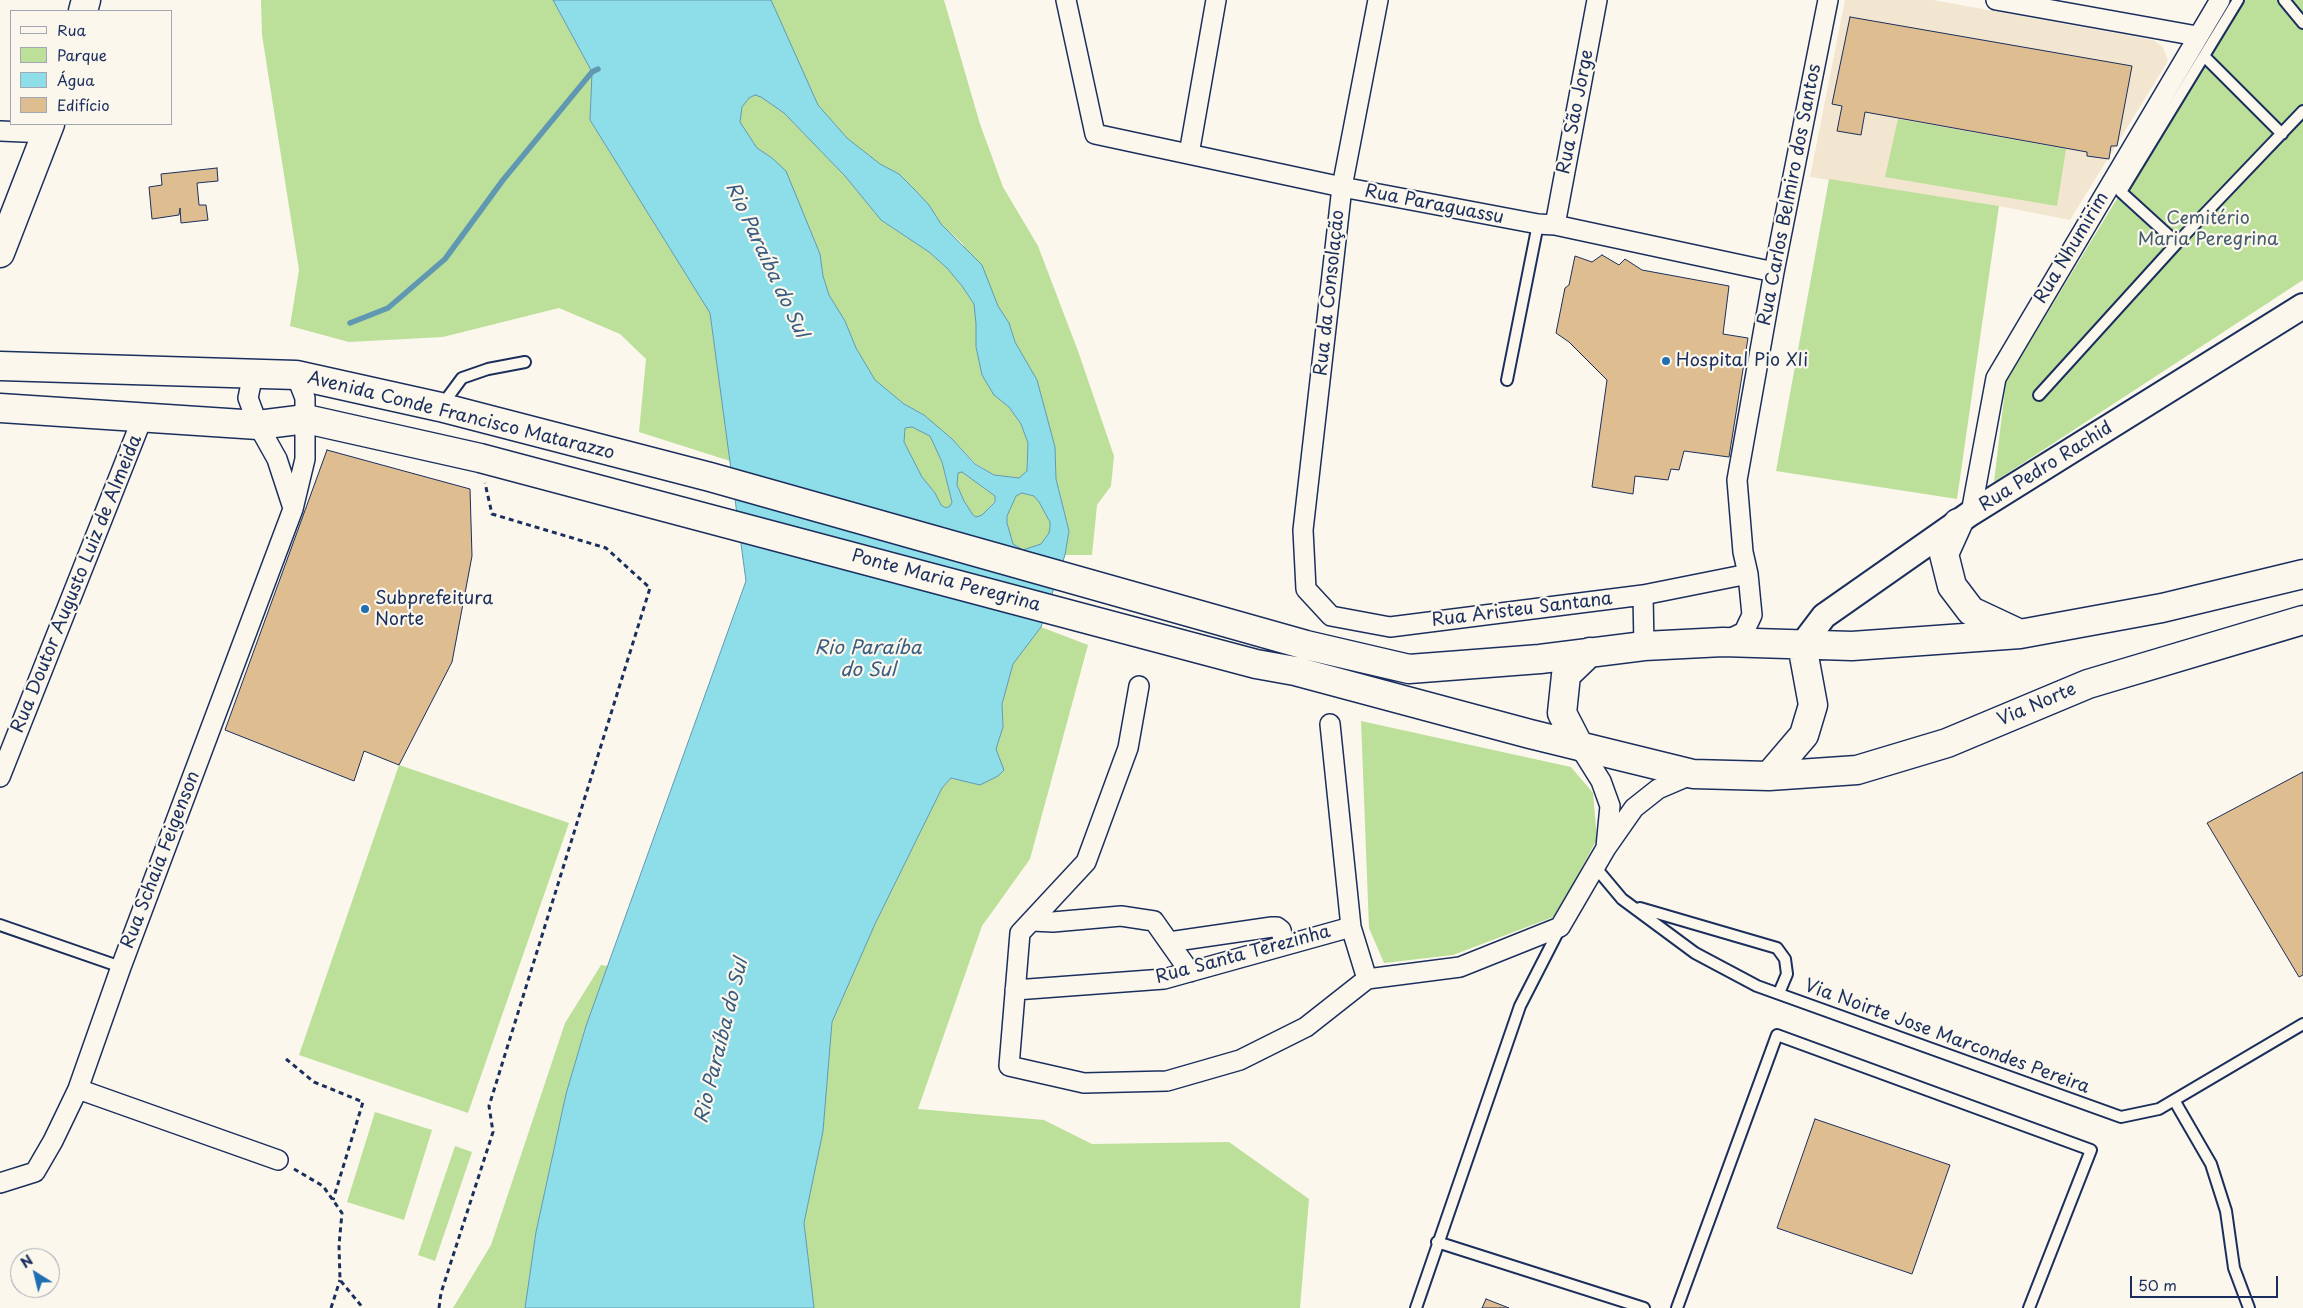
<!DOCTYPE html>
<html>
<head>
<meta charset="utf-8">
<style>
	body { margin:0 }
	#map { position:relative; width:2303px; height:1308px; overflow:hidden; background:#fbf7ec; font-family:"Playpen Sans",sans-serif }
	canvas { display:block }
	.legend { position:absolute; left:10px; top:10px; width:162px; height:115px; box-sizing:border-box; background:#fbf7ec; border:1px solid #a1a7b3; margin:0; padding:6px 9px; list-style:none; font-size:15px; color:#1b2f5e }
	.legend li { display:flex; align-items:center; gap:10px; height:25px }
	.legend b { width:25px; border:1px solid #a1a7b3 }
	.north { position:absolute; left:10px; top:1248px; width:50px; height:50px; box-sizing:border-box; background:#fbf7ec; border:1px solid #a1a7b3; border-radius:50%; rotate:324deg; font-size:14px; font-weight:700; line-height:20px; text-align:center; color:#1b2f5e }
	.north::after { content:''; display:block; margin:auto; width:18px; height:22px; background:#1f6fb2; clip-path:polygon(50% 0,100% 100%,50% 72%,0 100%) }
	.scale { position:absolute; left:2130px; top:1276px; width:148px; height:22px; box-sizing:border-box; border:2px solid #1b2f5e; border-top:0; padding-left:6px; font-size:15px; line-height:18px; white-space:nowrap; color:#1b2f5e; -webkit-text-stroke:4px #fbf7ec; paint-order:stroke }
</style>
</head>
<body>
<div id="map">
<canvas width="2303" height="1308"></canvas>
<ul class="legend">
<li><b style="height:6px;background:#fbf7ec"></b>Rua</li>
<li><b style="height:14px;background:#bce09a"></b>Parque</li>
<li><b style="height:14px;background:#8edeea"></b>Água</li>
<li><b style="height:14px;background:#debd90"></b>Edifício</li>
</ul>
<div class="north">N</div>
<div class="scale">50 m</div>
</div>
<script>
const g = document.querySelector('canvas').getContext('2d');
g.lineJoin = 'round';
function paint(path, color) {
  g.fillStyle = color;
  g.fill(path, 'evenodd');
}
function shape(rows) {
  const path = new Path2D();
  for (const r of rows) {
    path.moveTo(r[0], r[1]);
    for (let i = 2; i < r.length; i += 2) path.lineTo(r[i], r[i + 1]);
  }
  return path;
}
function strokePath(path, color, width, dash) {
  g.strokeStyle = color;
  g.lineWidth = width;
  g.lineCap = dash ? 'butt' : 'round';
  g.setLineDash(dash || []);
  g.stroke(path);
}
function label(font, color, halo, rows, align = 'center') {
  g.font = font + ' "Playpen Sans",sans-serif';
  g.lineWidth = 4.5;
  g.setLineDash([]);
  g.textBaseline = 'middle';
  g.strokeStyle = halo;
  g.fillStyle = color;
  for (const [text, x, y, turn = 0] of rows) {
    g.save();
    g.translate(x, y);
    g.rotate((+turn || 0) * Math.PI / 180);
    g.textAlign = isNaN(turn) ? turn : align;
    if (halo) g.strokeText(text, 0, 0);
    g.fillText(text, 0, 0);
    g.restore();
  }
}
paint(shape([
	[1845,0,1933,0,2153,40,2163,47,2168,61,2070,220,1999,206,1810,177]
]), '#f2e6d0');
paint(shape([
	[261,0,553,0,592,72,590,120,710,313,730,461,639,432,646,359,620,334,559,308,443,337,349,342,290,326,299,270,262,35],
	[771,0,944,0,980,124,1003,187,1038,246,1078,351,1114,456,1111,486,1097,505,1092,555,1065,555,1069,531,1056,479,1055,447,1037,380,1015,342,1009,323,998,306,989,287,962,243,941,224,929,205,899,174,880,164,847,138,818,105],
	[2238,0,2303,0,2303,280,1994,482,2006,381],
	[755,95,762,97,784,113,845,176,881,220,929,252,947,268,962,286,974,304,976,324,976,347,982,375,994,395,1009,407,1021,424,1028,443,1027,471,1019,478,994,475,975,463,952,439,924,415,904,404,875,380,856,348,845,321,829,295,823,276,820,254,798,202,772,158,757,148,739,122,742,107,749,98],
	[1898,119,2066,149,2057,206,1885,177],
	[1829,179,1999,206,1957,499,1776,471],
	[912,427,930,436,942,462,952,502,950,506,946,508,941,505,935,493,922,477,904,442,905,428],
	[962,472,995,496,995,501,982,515,976,517,973,515,964,501,957,485,958,473],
	[1022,493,1034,496,1039,502,1050,522,1050,527,1049,533,1041,544,1023,550,1013,544,1007,523,1007,516,1016,496],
	[1041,627,1088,645,1030,859,982,926,918,1109,1044,1120,1092,1144,1229,1142,1309,1199,1300,1308,814,1308,804,1223,823,1130,832,1022,875,924,942,788,951,778,980,785,1003,727,1002,704,1013,663],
	[1361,721,1571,767,1593,793,1597,839,1556,916,1453,955,1384,963,1369,928],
	[399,765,569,823,468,1113,299,1055],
	[601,965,608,966,586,1026,566,1094,536,1232,525,1308,453,1308,491,1245,565,1023],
	[375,1112,432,1130,404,1220,347,1202],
	[455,1146,472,1152,435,1261,418,1255]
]), '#bce09a');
const water = shape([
	[553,0,771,0,818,105,847,138,880,164,899,174,914,189,929,205,941,224,982,265,998,306,1009,323,1015,342,1037,380,1055,447,1056,479,1069,531,1065,555,1041,627,1013,664,1002,704,1003,727,996,749,1004,770,998,776,980,785,951,778,942,788,875,924,832,1022,823,1131,804,1223,814,1308,525,1308,536,1232,566,1094,586,1026,746,581,710,313,590,120,592,72,553,0],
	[755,95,761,97,784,113,845,176,881,220,929,252,947,268,962,286,974,304,976,324,976,347,982,375,994,395,1009,407,1021,424,1028,443,1027,471,1019,478,994,475,975,464,952,439,924,415,904,404,875,380,856,348,845,321,829,295,823,276,820,254,786,171,772,158,757,148,740,122,742,107,749,98,755,95],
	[912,427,930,436,942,462,952,502,950,506,946,508,941,505,935,493,922,477,904,442,905,428,912,427],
	[962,472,995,496,995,502,982,515,976,517,973,515,964,501,957,485,958,473,962,472],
	[1022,493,1034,496,1039,502,1050,522,1050,527,1049,533,1041,544,1023,550,1013,544,1007,523,1007,516,1016,496,1022,493]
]);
paint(water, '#8edeea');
strokePath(water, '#6098b2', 1);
strokePath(shape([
	[350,323,388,308,445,259,503,180,592,72,598,69]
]), '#6098b2', 5.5);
const building = shape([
	[1850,17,2132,66,2117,146,2111,146,2109,159,2087,156,2087,152,1865,112,1861,135,1837,131,1842,106,1832,104,1850,17],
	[217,168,218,181,197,183,199,205,206,205,208,220,181,223,180,208,179,215,152,219,149,187,162,185,161,174,217,168],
	[1602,255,1619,265,1625,259,1642,270,1729,286,1723,334,1748,338,1729,457,1684,451,1679,470,1671,469,1668,480,1635,476,1633,494,1592,487,1607,380,1569,342,1556,333,1565,288,1569,285,1575,256,1592,262,1602,255],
	[327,450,470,489,472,556,452,662,399,765,364,751,354,781,225,730,327,450],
	[2303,772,2303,975,2299,977,2207,823,2303,772],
	[1815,1119,1950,1165,1912,1274,1777,1228,1815,1119],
	[1486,1299,1509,1308,1482,1308,1486,1299]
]);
paint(building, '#debd90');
strokePath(building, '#1b2f5e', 1);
const service = shape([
	[2284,0,2303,23],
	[2204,56,2282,134],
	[2177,243,2121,192,2238,0],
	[1507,380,1538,224],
	[2039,395,2177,243,2303,111],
	[442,405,462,378,488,369,525,362],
	[1596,868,1622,899,1695,953,1757,986,2121,1117,2159,1109,2303,1024],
	[1640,908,1777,948,1785,959,1787,974,1779,993],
	[0,925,121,967],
	[2174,1100,2211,1164,2226,1211,2234,1268,2249,1308],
	[1437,1242,1644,1308],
	[1416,1308,1520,1006,1560,928],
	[1677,1308,1777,1035,2091,1150,2029,1308]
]);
const minor = shape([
	[1066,0,1095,134,1342,187,1538,224,1555,225,1774,272],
	[1378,0,1342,187,1303,530,1306,589,1331,616,1390,627,1643,595,1748,574],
	[1996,0,2197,36],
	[0,131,47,133],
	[1189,154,1216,0],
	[1555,225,1597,0],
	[253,374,248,398,258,425,277,459,293,508],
	[1971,513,1996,378,2220,0],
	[1643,595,1644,646],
	[1723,642,1744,632,1752,615,1748,574,1743,552,1737,480,1774,272,1828,0],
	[1139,686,1128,748,1086,862,1020,933,1009,1066,1084,1083,1167,1081,1240,1060,1306,1027,1367,979,1460,967,1560,927,1606,848,1634,808,1658,789,1693,774],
	[1330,724,1351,927,1367,979],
	[1579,746,1601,781,1610,806,1606,847],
	[0,777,142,419],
	[1032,921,1053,922,1121,916,1154,921,1190,972],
	[1169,942,1272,927,1277,927,1281,930,1284,945],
	[1015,990,1164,979,1351,927],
	[78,1089,278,1160],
	[0,1183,35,1172,53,1141,78,1089,121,967,293,509,305,459,305,398,296,375]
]);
const tertiary = shape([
	[1802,645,1824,616,1971,513,2303,306]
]);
const secondary = shape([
	[83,11,86,0],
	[0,253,50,124],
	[0,366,296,375,440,407,710,477,1306,645,1409,669,1540,659,1644,646,1723,642,1852,646,2020,634,2162,608,2303,574],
	[0,408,258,425,306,419,480,458,1256,664,1295,671,1530,734,1693,774,1769,776,1857,770,1947,743,2088,684,2303,620],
	[1958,523,1944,554,1952,586,1971,611,2018,633],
	[1579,746,1562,713,1566,675,1590,652],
	[1769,776,1804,735,1813,705,1802,645]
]);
strokePath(service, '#1b2f5e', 14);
strokePath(minor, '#1b2f5e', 22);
strokePath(tertiary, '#1b2f5e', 28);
strokePath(secondary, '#1b2f5e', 31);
strokePath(shape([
	[286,1059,314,1082,363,1102,333,1200],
	[294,1169,323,1186,342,1213,339,1245,340,1280,363,1308],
	[331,1308,340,1280],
	[439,1308,441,1293,493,1132,489,1106,650,588,606,548,492,514,485,483]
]), '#1b2f5e', 3, [5, 4]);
strokePath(service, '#fbf7ec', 10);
strokePath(minor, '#fbf7ec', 19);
strokePath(tertiary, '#fbf7ec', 24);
strokePath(secondary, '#fbf7ec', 28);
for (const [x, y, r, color] of [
	[1666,361,5,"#1f6fb2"],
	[365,609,5,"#1f6fb2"]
]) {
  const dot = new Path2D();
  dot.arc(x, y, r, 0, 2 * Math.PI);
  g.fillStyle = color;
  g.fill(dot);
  strokePath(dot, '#fbf7ec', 2);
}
label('18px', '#1b2f5e', '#fbf7ec', [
	["Rua São Jorge",1576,112,-79],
	["Rua Carlos Belmiro dos Santos",1790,195,-79],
	["Rua Paraguassu",1434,205,11],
	["Rua Nhumirim",2072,248,-59],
	["Rua da Consolação",1330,293,-84],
	["Avenida Conde Francisco Matarazzo",461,416,14],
	["Rua Pedro Rachid",2046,467,-32],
	["Ponte Maria Peregrina",946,581,15],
	["Rua Doutor Augusto Luiz de Almeida",77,584,-68],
	["Rua Aristeu Santana",1522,610,-7],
	["Via Norte",2037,705,-23],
	["Rua Schaia Feigenson",161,860,-69],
	["Rua Santa Terezinha",1243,955,-15],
	["Via Noirte Jose Marcondes Pereira",1947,1037,20]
]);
label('18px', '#435b6d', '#fbf7ec', [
	["Cemitério",2208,219],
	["Maria Peregrina",2208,240]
]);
label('18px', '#1b2f5e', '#fbf7ec', [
	["Hospital Pio XIi",1676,361],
	["Subprefeitura",375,599],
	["Norte",375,620]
], 'left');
label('italic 19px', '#385b81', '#fbf7ec', [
	["Rio Paraíba do Sul",766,260,65],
	["Rio Paraíba",868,649],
	["do Sul",868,671],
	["Rio Paraíba do Sul",722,1041,-76]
]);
</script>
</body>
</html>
